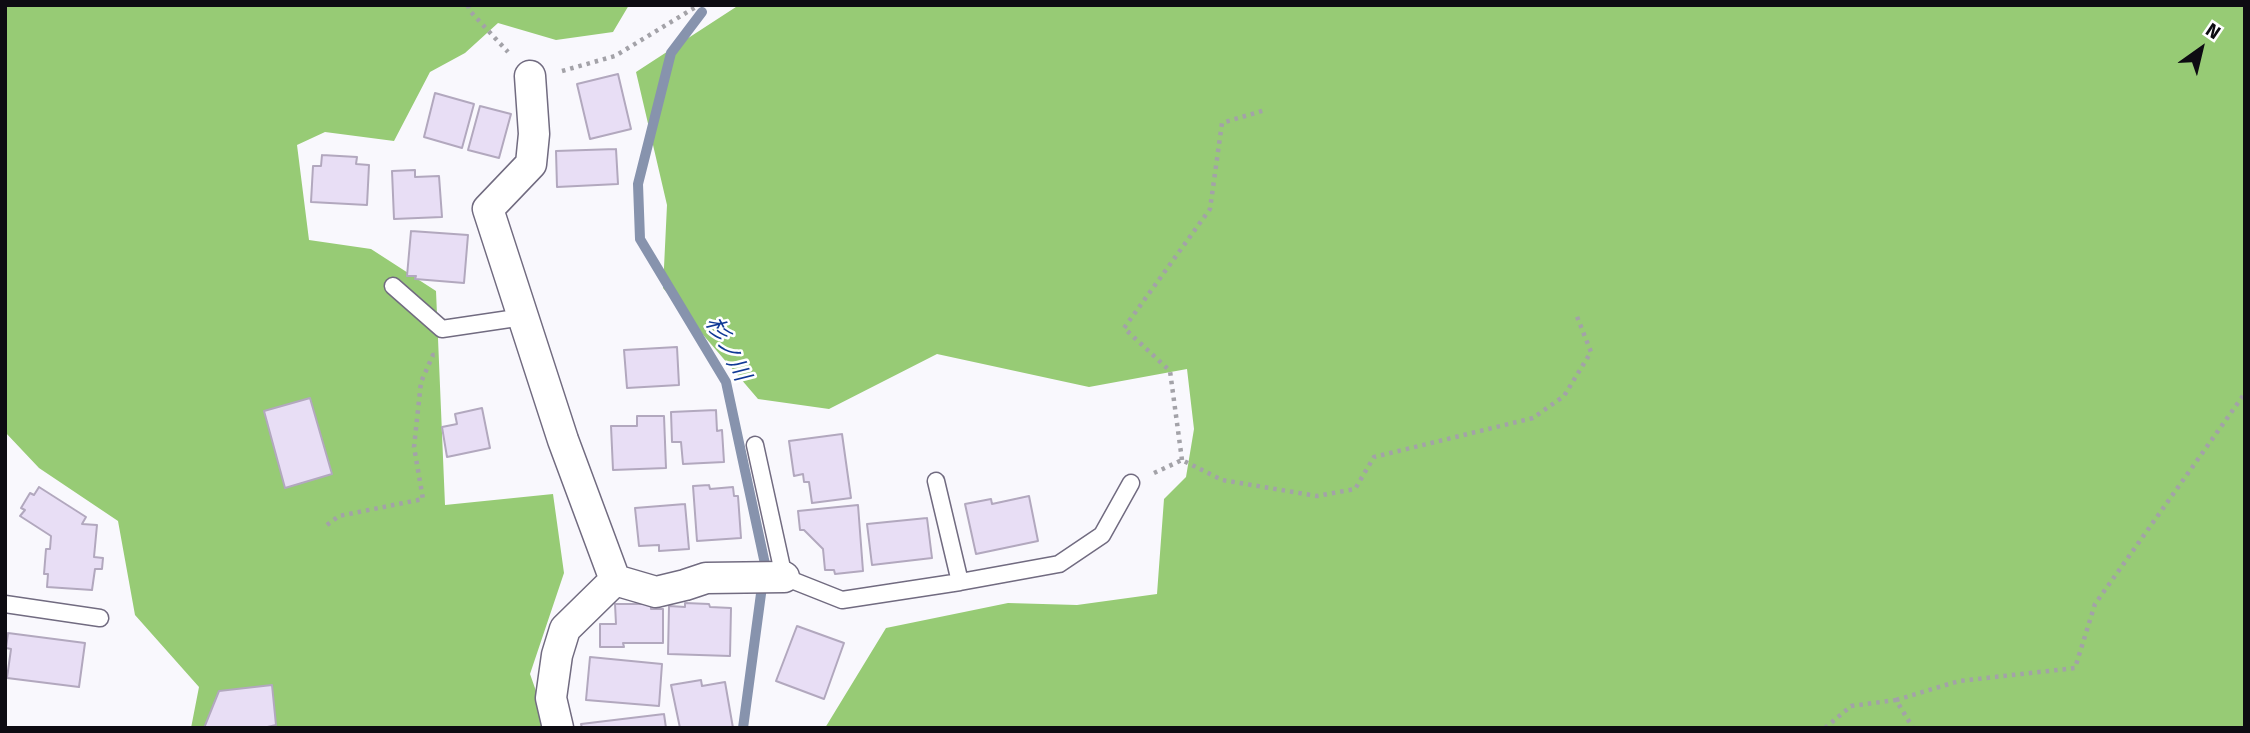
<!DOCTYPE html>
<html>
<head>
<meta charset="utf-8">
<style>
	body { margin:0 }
	#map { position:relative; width:2250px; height:733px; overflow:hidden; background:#f9f8fd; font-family:"Fira Sans",sans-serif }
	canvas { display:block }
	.frame { position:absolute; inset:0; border:7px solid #0d0b12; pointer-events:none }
	.north { position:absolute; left:2166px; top:14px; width:70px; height:70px; -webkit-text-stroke:5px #fff; paint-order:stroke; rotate:34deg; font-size:19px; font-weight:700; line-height:28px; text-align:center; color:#0d0b12 }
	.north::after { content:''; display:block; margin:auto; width:24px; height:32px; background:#0d0b12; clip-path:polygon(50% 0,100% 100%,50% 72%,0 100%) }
</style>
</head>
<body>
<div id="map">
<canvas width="2250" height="733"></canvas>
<div class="frame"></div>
<div class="north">N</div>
</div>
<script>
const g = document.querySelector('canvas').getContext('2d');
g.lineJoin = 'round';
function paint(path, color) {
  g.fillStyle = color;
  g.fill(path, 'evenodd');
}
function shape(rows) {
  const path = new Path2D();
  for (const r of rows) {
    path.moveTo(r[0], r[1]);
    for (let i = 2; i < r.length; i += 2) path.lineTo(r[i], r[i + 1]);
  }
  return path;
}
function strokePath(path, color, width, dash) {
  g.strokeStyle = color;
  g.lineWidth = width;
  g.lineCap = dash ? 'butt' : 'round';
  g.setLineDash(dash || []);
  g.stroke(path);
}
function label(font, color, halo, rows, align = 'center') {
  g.font = font + ' "Fira Sans","Noto Sans JP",sans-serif';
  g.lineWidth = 5;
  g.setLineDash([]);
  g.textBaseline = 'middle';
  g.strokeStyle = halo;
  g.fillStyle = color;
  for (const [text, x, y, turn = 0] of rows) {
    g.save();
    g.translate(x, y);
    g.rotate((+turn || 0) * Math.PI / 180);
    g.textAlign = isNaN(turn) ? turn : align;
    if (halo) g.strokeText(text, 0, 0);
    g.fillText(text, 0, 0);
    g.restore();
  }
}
paint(shape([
	[5,5,629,5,613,32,556,40,498,23,465,53,430,72,394,141,325,132,297,145,309,240,371,249,436,291,445,505,553,494,564,573,530,674,549,728,191,728,199,687,135,615,118,521,39,468,5,432],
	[739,5,2245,5,2245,728,825,728,886,628,1008,603,1077,605,1157,594,1164,499,1186,477,1194,429,1187,369,1089,387,937,354,829,409,758,399,663,288,667,205,636,72]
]), '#97cb75');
strokePath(shape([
	[702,12,671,53,638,184,640,239,726,382,765,564,743,728]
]), '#8793ad', 10);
const building = shape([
	[618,74,631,129,590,139,577,84,618,74],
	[435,93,474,104,462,148,424,137,435,93],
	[480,106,511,114,499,158,468,150,480,106],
	[616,149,618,184,557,187,556,151,616,149],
	[322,155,357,157,356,164,369,165,367,205,311,202,313,166,321,166,322,155],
	[415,170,415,177,439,176,442,217,394,219,392,171,415,170],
	[411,231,468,235,464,283,415,279,416,276,407,276,411,231],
	[677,347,679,385,627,388,624,350,677,347],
	[310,398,332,474,285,488,264,411,310,398],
	[482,408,490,448,447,457,442,427,457,424,455,414,482,408],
	[716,410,717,431,722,430,724,462,683,464,681,442,672,442,671,412,716,410],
	[637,416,664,416,666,468,613,470,611,426,637,426,637,416],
	[842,434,851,498,812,503,809,482,804,482,803,474,794,476,789,441,842,434],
	[709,485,710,489,733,487,734,496,738,496,741,538,697,541,693,486,709,485],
	[39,487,86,517,82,524,97,525,94,557,103,558,102,569,95,569,92,590,47,587,48,574,44,574,46,549,50,549,51,536,20,516,25,510,21,508,30,493,34,495,39,487],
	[1029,496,1038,541,976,554,965,504,991,499,992,504,1029,496],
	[685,504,689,549,659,551,659,545,639,546,635,508,685,504],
	[858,505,863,571,835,574,834,570,825,570,823,549,804,530,800,530,798,511,858,505],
	[927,518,932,558,872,565,867,524,927,518],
	[685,603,709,604,710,607,731,608,730,656,668,654,669,606,685,607,685,603],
	[615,604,651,604,651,609,663,609,663,643,623,643,624,647,600,647,600,624,616,624,615,604],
	[797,626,844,643,824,699,776,681,797,626],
	[8,633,85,643,79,687,7,678,11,649,6,648,8,633],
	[590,657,662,664,659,706,586,700,590,657],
	[701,680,702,686,725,682,733,728,680,728,671,685,701,680],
	[272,685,276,725,263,728,204,728,219,691,272,685],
	[664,714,666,728,582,728,581,724,664,714]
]);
paint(building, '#e8def5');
strokePath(building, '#b2a8be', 2);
const service = shape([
	[393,286,442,329,523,317],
	[755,445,784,577,842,600,960,582,1059,564,1102,535,1131,483],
	[936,481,960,582],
	[5,604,100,618]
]);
const minor = shape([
	[530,76,534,134,531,164,488,209,563,440,615,580],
	[558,728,551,698,557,655,565,629,615,580,656,592,685,585,706,578,784,577]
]);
strokePath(service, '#716b80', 19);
strokePath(minor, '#716b80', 33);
strokePath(shape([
	[468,5,469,10,508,52],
	[562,71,615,56,699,5],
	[1182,460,1170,371,1124,328,1210,209,1222,123,1265,110],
	[1154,473,1182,460,1222,480,1317,496,1355,489,1374,457,1533,418,1564,396,1591,352,1576,314],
	[327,525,339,516,423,499,414,447,421,382,433,355,436,355],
	[1896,700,1959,681,2075,668,2095,604,2245,393],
	[1825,728,1851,706,1896,700,1913,728]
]), '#a3a2a8', 4.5, [3.5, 5]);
strokePath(service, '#fff', 16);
strokePath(minor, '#fff', 30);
label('italic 23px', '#103995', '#fff', [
	["杉ノ川",727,349,62]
]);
</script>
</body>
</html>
